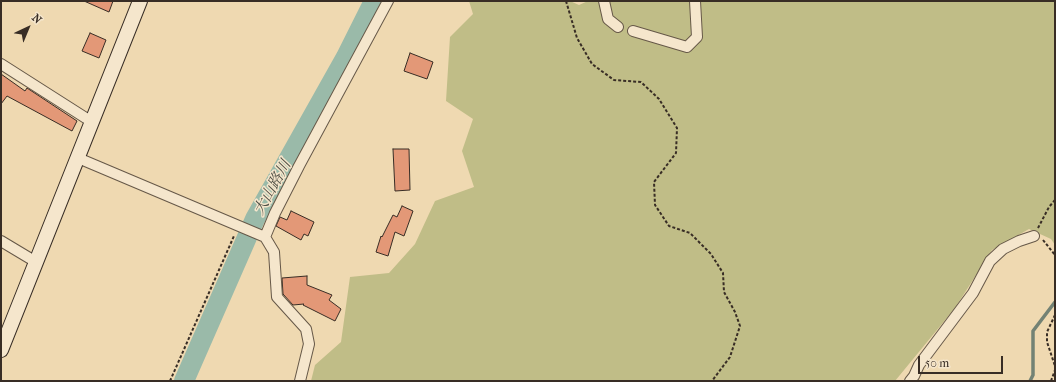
<!DOCTYPE html>
<html>
<head>
<meta charset="utf-8">
<style>
	body { margin:0 }
	#map { position:relative; width:1056px; height:382px; overflow:hidden; background:#efd9b1; font-family:"IM FELL French Canon",serif }
	canvas { display:block }
	.frame { position:absolute; inset:0; border:2px solid #382d25; pointer-events:none }
	.north { position:absolute; left:8px; top:8px; width:40px; height:40px; -webkit-text-stroke:3px #f5e6cc; paint-order:stroke; rotate:44deg; font-size:11px; font-weight:700; line-height:16px; text-align:center; color:#382d25 }
	.north::after { content:''; display:block; margin:auto; width:14px; height:18px; background:#382d25; clip-path:polygon(50% 0,100% 100%,50% 72%,0 100%) }
	.scale { position:absolute; left:918px; top:356px; width:85px; height:18px; box-sizing:border-box; border:2px solid #382d25; border-top:0; padding-left:5px; font-size:12px; line-height:14px; white-space:nowrap; color:#382d25; -webkit-text-stroke:3px #f5e6cc; paint-order:stroke }
</style>
</head>
<body>
<div id="map">
<canvas width="1056" height="382"></canvas>
<div class="frame"></div>
<div class="north">N</div>
<div class="scale">50 m</div>
</div>
<script>
const g = document.querySelector('canvas').getContext('2d');
g.lineJoin = 'round';
function paint(path, color) {
  g.fillStyle = color;
  g.fill(path, 'evenodd');
}
function shape(rows) {
  const path = new Path2D();
  for (const r of rows) {
    path.moveTo(r[0], r[1]);
    for (let i = 2; i < r.length; i += 2) path.lineTo(r[i], r[i + 1]);
  }
  return path;
}
function strokePath(path, color, width, dash) {
  g.strokeStyle = color;
  g.lineWidth = width;
  g.lineCap = dash ? 'butt' : 'round';
  g.setLineDash(dash || []);
  g.stroke(path);
}
function label(font, color, halo, rows, align = 'center') {
  g.font = font + ' "IM FELL French Canon","Noto Serif JP",serif';
  g.lineWidth = 3;
  g.setLineDash([]);
  g.textBaseline = 'middle';
  g.strokeStyle = halo;
  g.fillStyle = color;
  for (const [text, x, y, turn = 0] of rows) {
    g.save();
    g.translate(x, y);
    g.rotate((+turn || 0) * Math.PI / 180);
    g.textAlign = isNaN(turn) ? turn : align;
    if (halo) g.strokeText(text, 0, 0);
    g.fillText(text, 0, 0);
    g.restore();
  }
}
paint(shape([
	[469,1,570,1,579,5,588,1,1055,1,1055,245,1051,239,1029,229,992,250,955,308,895,381,311,381,315,365,341,342,350,277,389,273,415,244,435,201,474,187,462,151,473,119,446,101,450,37,473,14]
]), '#c0bd87');
strokePath(shape([
	[1030,381,1033,375,1033,331,1055,302]
]), '#738274', 3.5);
strokePath(shape([
	[184,381,255,219,346,57,374,1]
]), '#9abaa9', 20);
const building = shape([
	[84,1,113,1,109,12,84,1],
	[90,33,106,40,99,58,82,51,90,33],
	[410,53,433,62,427,79,404,71,410,53],
	[1,74,25,91,27,88,77,121,72,131,7,96,1,104,1,74],
	[393,149,409,149,410,190,395,191,393,149],
	[402,206,413,211,404,236,395,232,388,256,376,252,381,236,382,237,393,215,397,217,402,206],
	[291,211,314,222,308,236,304,234,301,240,276,226,280,217,287,220,291,211],
	[307,276,307,285,332,295,329,300,341,309,335,321,303,305,304,304,293,305,283,294,282,278,307,276]
]);
paint(building, '#e39877');
strokePath(building, '#382d25', 1);
const street = shape([
	[604,1,608,19,618,27],
	[633,31,687,47,697,37,695,1],
	[1,64,92,122],
	[78,158,265,237,274,252,277,297,306,329,309,344,300,381],
	[265,237,275,213,299,166,388,1],
	[1,241,36,262],
	[910,381,914,376,919,365,973,293,990,261,1003,249,1019,241,1034,236]
]);
const secondary = shape([
	[1,350,140,1]
]);
strokePath(street, '#665848', 12);
strokePath(secondary, '#382d25', 16);
strokePath(shape([
	[566,1,577,38,592,64,614,80,641,82,659,99,677,128,676,153,654,182,655,205,669,226,690,233,711,254,723,273,724,292,735,312,740,326,730,357,712,381],
	[1038,228,1049,207,1055,200],
	[1043,240,1055,255,1055,259],
	[1055,315,1047,332,1047,342,1055,366],
	[170,381,234,236],
	[1051,381,1055,370]
]), '#382d25', 2, [3, 2]);
strokePath(street, '#f5e6cc', 10);
strokePath(secondary, '#f5e6cc', 14);
label('italic 15px', '#505046', '#f5e6cc', [
	["大山路川",273,188,-61]
]);
</script>
</body>
</html>
